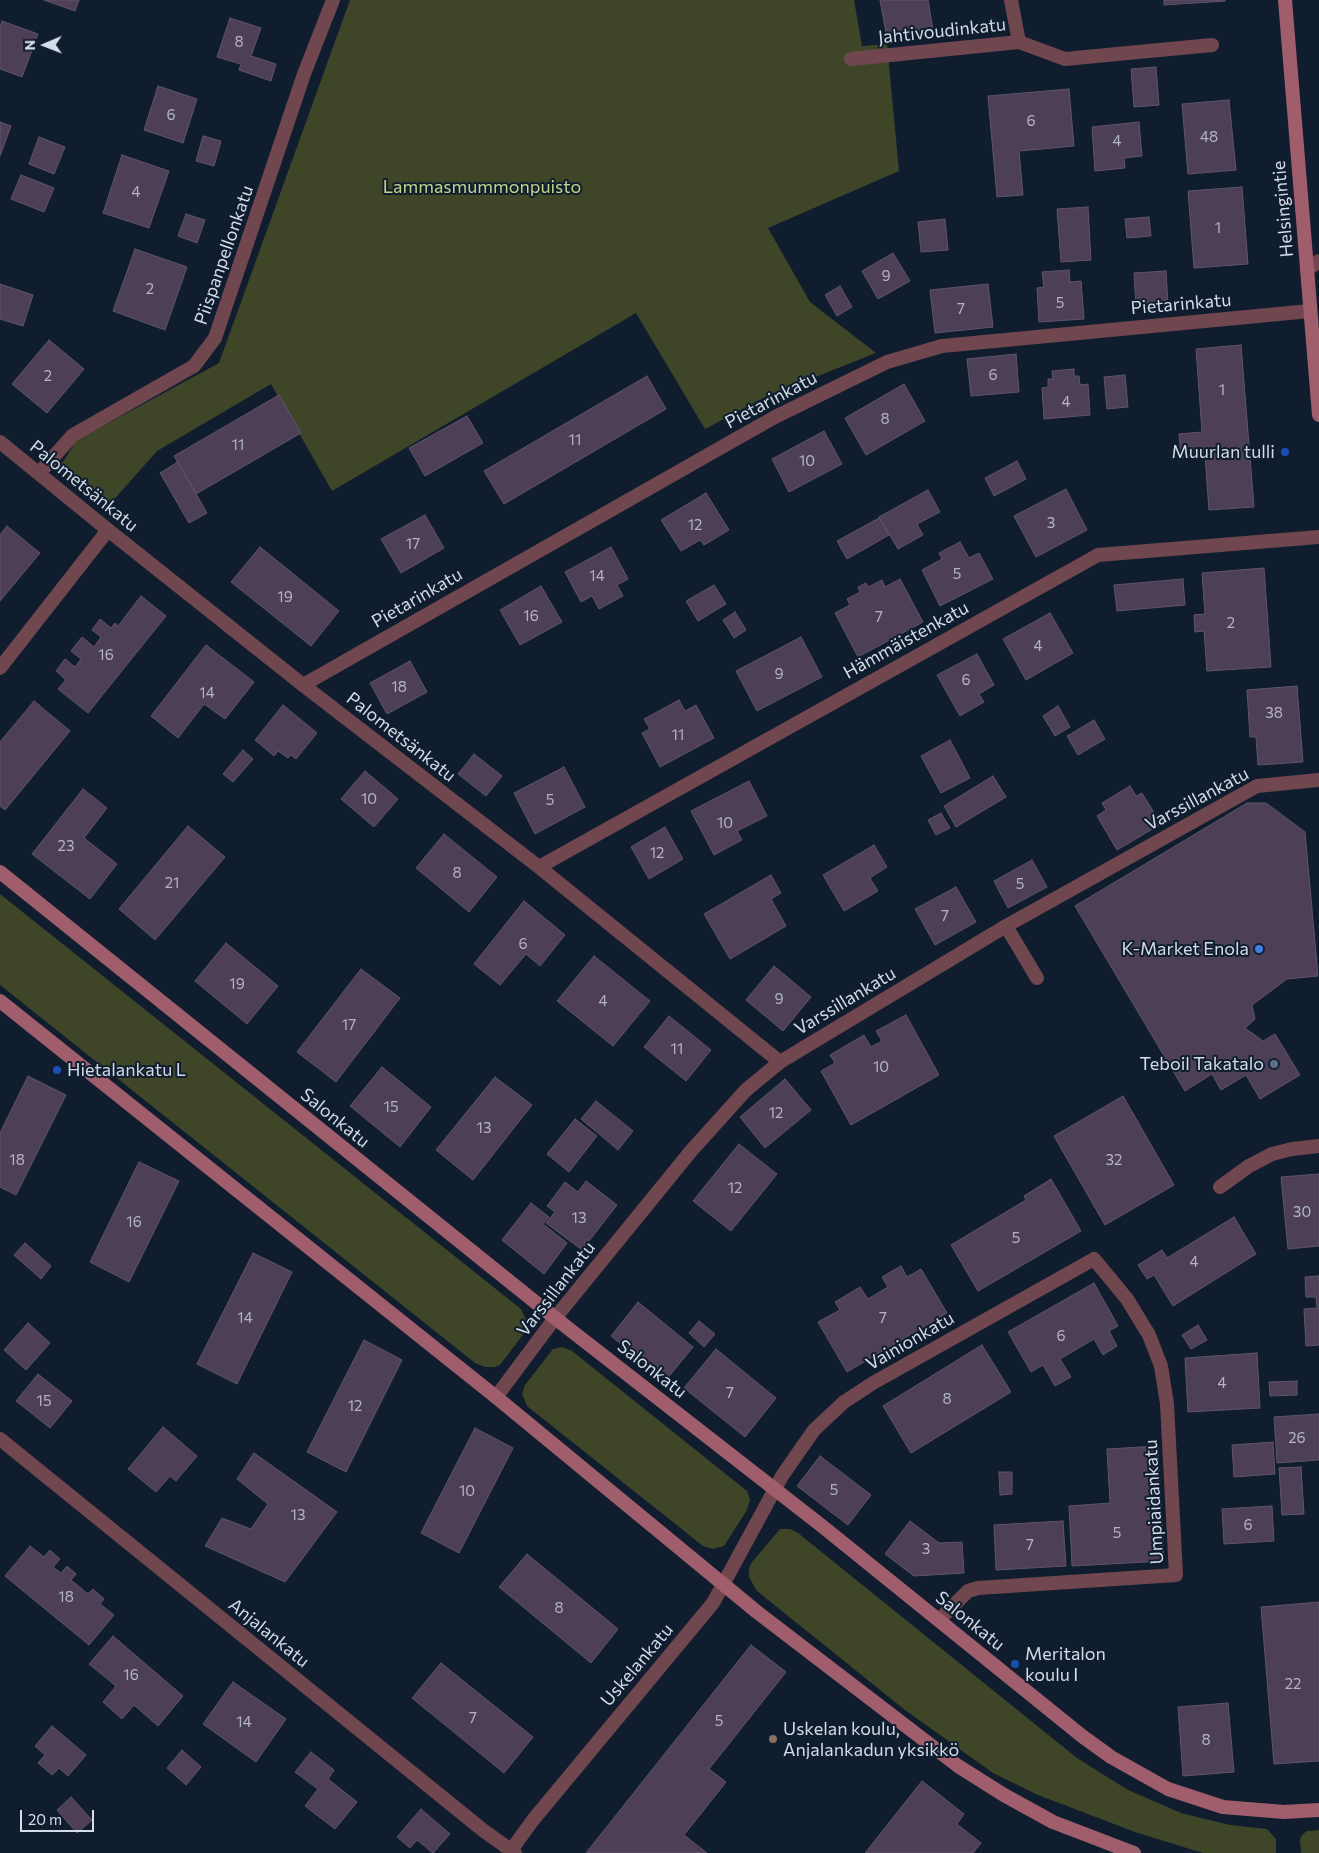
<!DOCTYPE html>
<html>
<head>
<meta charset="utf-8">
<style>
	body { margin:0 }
	#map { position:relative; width:1319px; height:1853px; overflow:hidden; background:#0f1d2f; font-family:Commissioner,sans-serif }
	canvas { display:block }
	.north { position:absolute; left:20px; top:20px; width:50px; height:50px; -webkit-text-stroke:4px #0f1d2f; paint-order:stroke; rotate:269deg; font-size:14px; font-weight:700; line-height:20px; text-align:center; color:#d4dde9 }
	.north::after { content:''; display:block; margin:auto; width:18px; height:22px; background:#d4dde9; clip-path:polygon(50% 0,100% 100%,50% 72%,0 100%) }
	.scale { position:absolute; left:20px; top:1810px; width:74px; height:22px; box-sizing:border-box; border:2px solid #d4dde9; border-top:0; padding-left:6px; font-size:15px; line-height:18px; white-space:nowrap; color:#d4dde9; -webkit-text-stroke:4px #0f1d2f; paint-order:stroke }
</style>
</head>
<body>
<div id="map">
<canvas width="1319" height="1853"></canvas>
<div class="north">N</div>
<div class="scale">20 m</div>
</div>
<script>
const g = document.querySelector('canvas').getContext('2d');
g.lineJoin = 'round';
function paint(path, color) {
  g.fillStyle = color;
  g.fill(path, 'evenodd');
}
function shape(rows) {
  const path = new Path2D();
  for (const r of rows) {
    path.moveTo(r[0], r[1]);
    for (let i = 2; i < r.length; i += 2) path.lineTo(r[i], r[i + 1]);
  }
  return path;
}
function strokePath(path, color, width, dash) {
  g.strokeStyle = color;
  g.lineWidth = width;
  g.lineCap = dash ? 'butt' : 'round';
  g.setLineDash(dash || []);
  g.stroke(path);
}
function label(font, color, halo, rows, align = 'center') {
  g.font = font + ' Commissioner,sans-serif';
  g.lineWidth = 4;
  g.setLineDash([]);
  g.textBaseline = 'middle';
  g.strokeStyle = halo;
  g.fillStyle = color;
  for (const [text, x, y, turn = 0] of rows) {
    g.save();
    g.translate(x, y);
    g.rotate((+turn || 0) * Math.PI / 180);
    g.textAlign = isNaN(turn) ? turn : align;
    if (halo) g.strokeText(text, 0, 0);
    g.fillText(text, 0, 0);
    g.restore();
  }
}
paint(shape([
	[350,0,854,0,862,46,887,44,899,171,768,228,810,302,876,353,765,397,705,429,636,313,332,491,271,384,157,451,110,504,57,471,77,440,219,363],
	[0,894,521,1309,527,1322,525,1332,500,1365,494,1367,485,1367,475,1363,0,985],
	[562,1347,572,1351,747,1491,750,1499,747,1510,724,1546,713,1549,703,1546,527,1406,522,1394,525,1385,553,1349],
	[780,1529,790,1529,798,1533,1077,1758,1128,1790,1181,1813,1230,1825,1267,1829,1276,1839,1276,1853,1203,1853,1135,1832,1038,1795,993,1773,905,1710,757,1591,749,1577,749,1568,752,1562],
	[1319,1830,1319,1853,1301,1853,1300,1840,1302,1835,1307,1831]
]), '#3f4627');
const building = shape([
	[44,0,79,0,75,11,44,0],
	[880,0,928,0,933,30,887,38,880,0],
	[1164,0,1225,0,1225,1,1164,5,1164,0],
	[230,18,261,28,251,56,276,64,271,81,239,70,241,64,217,57,230,18],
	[2,21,38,34,22,77,0,69,0,27,2,21],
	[1156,67,1159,105,1134,107,1131,69,1156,67],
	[158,86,197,99,183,143,144,130,158,86],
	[1069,89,1074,146,1019,151,1023,195,997,197,988,96,1069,89],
	[1229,100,1236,170,1188,174,1182,104,1229,100],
	[0,122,11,126,0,156,0,122],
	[1139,122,1142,156,1124,158,1125,168,1095,171,1092,127,1139,122],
	[203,136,221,141,214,166,196,161,203,136],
	[39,137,65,147,54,174,29,164,39,137],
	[122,155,169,171,149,228,103,213,122,155],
	[21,175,54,188,44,212,11,199,21,175],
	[1242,187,1248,264,1194,268,1188,191,1242,187],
	[1088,207,1091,260,1061,262,1057,209,1088,207],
	[186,214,205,220,197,243,178,236,186,214],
	[1149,217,1151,236,1127,238,1125,219,1149,217],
	[945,219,948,250,921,252,918,222,945,219],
	[135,249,187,267,165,330,113,311,135,249],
	[893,253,910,281,878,299,862,271,893,253],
	[1069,270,1070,282,1081,281,1084,319,1039,322,1037,288,1044,287,1042,272,1069,270],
	[1166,271,1168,304,1136,306,1134,273,1166,271],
	[0,284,33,295,23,326,0,319,0,284],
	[988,284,993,327,935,333,930,290,988,284],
	[840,286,852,307,837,316,825,295,840,286],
	[49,340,84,369,47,413,12,384,49,340],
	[1241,345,1254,507,1209,510,1205,456,1181,458,1179,434,1202,432,1196,349,1241,345],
	[1016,354,1019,392,971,396,967,359,1016,354],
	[1074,369,1074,376,1079,376,1080,385,1088,384,1090,415,1044,419,1042,388,1048,387,1048,379,1053,379,1052,371,1074,369],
	[1125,375,1128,407,1107,409,1104,377,1125,375],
	[647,376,666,409,504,504,484,471,647,376],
	[904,384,925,421,866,455,845,418,904,384],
	[279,395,301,433,196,494,174,456,279,395],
	[467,416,483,443,425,476,409,448,467,416],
	[824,431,842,464,789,492,772,459,824,431],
	[1017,461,1026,479,994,496,985,478,1017,461],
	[178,462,207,513,189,523,160,473,178,462],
	[1066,489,1087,530,1036,557,1014,516,1066,489],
	[928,490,940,512,917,524,923,535,898,549,879,517,928,490],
	[706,493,729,530,704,545,700,540,681,551,661,520,706,493],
	[425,515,444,548,401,573,381,539,425,515],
	[879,518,889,535,847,559,837,541,879,518],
	[7,526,40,553,0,601,0,535,7,526],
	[960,542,969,558,979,553,993,579,940,606,922,570,942,559,939,553,960,542],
	[260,547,339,611,311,646,231,582,260,547],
	[611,547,628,579,617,585,623,596,599,609,592,596,581,602,565,572,611,547],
	[1264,568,1271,667,1207,671,1204,631,1195,632,1194,615,1205,614,1202,573,1264,568],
	[900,579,923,622,858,657,835,613,850,605,847,599,860,592,858,587,866,583,868,587,882,580,885,587,900,579],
	[1183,579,1185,605,1117,611,1114,585,1183,579],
	[714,585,726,604,698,621,686,601,714,585],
	[541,586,562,622,520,645,500,610,541,586],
	[141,596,166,616,88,713,58,689,66,680,56,671,65,659,75,667,81,659,71,651,82,637,94,647,101,637,92,630,100,619,111,628,115,623,118,626,141,596],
	[735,612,746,630,734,638,723,620,735,612],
	[1050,613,1073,653,1026,680,1003,639,1050,613],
	[801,637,822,677,757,711,736,671,801,637],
	[206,645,254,682,225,719,204,704,178,738,151,716,206,645],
	[977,654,994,685,979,694,984,702,960,716,937,675,977,654],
	[410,661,427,692,387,714,370,683,410,661],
	[1297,686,1303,762,1258,765,1256,737,1250,737,1247,690,1297,686],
	[679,700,685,711,696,705,714,738,660,767,642,733,650,729,644,719,679,700],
	[34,701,70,731,5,810,0,806,0,742,34,701],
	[283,705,317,733,296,759,291,755,288,758,278,751,274,756,255,740,283,705],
	[1058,706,1070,727,1055,736,1043,716,1058,706],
	[1094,720,1105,739,1078,755,1067,736,1094,720],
	[950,740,970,778,941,793,921,756,950,740],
	[243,750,253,759,233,782,223,774,243,750],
	[474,754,502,776,486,796,458,774,474,754],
	[564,767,585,807,535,834,514,793,564,767],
	[365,771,398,799,374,827,341,799,365,771],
	[993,776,1006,797,956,827,944,806,993,776],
	[749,781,767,816,737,831,742,840,714,855,691,811,749,781],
	[1130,786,1136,796,1142,793,1161,824,1117,850,1097,816,1106,810,1102,803,1130,786],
	[83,789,107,808,84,838,117,864,90,899,32,854,83,789],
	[1247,803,1266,803,1305,832,1318,976,1287,979,1252,1005,1255,1019,1245,1028,1263,1041,1275,1034,1300,1075,1260,1099,1246,1075,1221,1090,1212,1074,1185,1091,1075,906,1247,803],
	[941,813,950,828,936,835,928,820,941,813],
	[188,826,225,857,155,940,119,909,188,826],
	[665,827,683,859,649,879,631,847,665,827],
	[444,834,497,877,469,912,416,868,444,834],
	[874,845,887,867,870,878,878,891,844,911,823,875,874,845],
	[1032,860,1047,887,1008,908,994,881,1032,860],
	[771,875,781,893,771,899,786,926,730,959,704,914,771,875],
	[956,887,976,922,935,945,915,909,956,887],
	[524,901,565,935,540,966,526,954,500,985,474,964,524,901],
	[226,943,278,986,247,1024,195,981,226,943],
	[594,956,650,1001,613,1046,557,1001,594,956],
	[774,966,811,997,783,1031,746,1000,774,966],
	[361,969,400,998,336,1082,297,1052,361,969],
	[906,1015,939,1075,851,1125,821,1071,835,1063,830,1055,864,1035,871,1047,882,1041,876,1031,906,1015],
	[669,1016,711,1050,686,1081,644,1047,669,1016],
	[382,1067,431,1107,400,1147,350,1106,382,1067],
	[28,1076,66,1095,16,1195,0,1187,0,1133,28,1076],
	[495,1077,532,1105,473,1180,436,1150,495,1077],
	[785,1079,811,1110,765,1148,740,1117,785,1079],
	[1123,1096,1174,1185,1105,1225,1054,1136,1123,1096],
	[596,1101,633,1131,618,1150,581,1119,596,1101],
	[575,1119,597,1136,569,1172,547,1154,575,1119],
	[739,1144,777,1174,731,1231,693,1201,739,1144],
	[139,1162,179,1181,129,1282,90,1262,139,1162],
	[1319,1174,1319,1246,1288,1249,1281,1177,1319,1174],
	[1051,1179,1081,1231,978,1291,951,1245,1026,1200,1024,1196,1051,1179],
	[586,1181,617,1205,582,1250,546,1223,555,1212,547,1206,565,1182,578,1192,586,1181],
	[531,1203,549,1217,543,1224,567,1243,544,1274,502,1240,531,1203],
	[1234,1217,1256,1254,1173,1306,1154,1275,1147,1279,1138,1265,1162,1250,1167,1258,1234,1217],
	[25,1243,51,1266,41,1279,14,1255,25,1243],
	[253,1253,292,1272,237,1384,197,1364,253,1253],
	[901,1266,907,1277,921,1269,947,1313,847,1372,818,1322,840,1310,835,1302,860,1287,868,1299,888,1287,882,1277,901,1266],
	[1319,1276,1319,1345,1306,1346,1304,1309,1317,1308,1316,1297,1306,1297,1305,1277,1319,1276],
	[1094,1283,1118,1326,1109,1331,1117,1346,1103,1355,1094,1339,1060,1359,1071,1377,1055,1386,1043,1365,1031,1372,1008,1332,1094,1283],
	[638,1302,693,1347,666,1380,611,1336,638,1302],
	[699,1321,715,1334,704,1347,689,1333,699,1321],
	[28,1323,50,1343,26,1370,4,1350,28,1323],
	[1198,1325,1207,1340,1191,1349,1182,1335,1198,1325],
	[364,1340,402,1360,346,1472,307,1452,364,1340],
	[982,1345,1011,1392,911,1453,883,1406,982,1345],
	[716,1349,776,1398,745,1437,684,1388,716,1349],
	[1257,1353,1260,1408,1188,1412,1185,1358,1257,1353],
	[38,1374,72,1401,50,1428,16,1401,38,1374],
	[1297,1381,1297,1395,1270,1396,1269,1382,1297,1381],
	[1319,1414,1319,1460,1277,1463,1274,1417,1319,1414],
	[163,1427,197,1456,176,1481,170,1476,156,1492,128,1469,163,1427],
	[475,1428,513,1448,459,1553,421,1533,475,1428],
	[1273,1442,1275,1474,1234,1477,1232,1445,1273,1442],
	[1158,1446,1164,1561,1072,1566,1069,1506,1110,1503,1107,1449,1158,1446],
	[254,1453,337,1512,285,1582,205,1546,222,1518,251,1529,268,1504,237,1479,254,1453],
	[820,1456,871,1495,848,1525,797,1486,820,1456],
	[1301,1467,1304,1514,1282,1515,1279,1468,1301,1467],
	[999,1472,1012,1472,1012,1494,1000,1495,999,1472],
	[1272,1506,1274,1541,1224,1544,1222,1509,1272,1506],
	[910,1521,939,1543,962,1542,964,1573,914,1576,885,1554,910,1521],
	[1063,1521,1066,1566,996,1570,994,1525,1063,1521],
	[30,1546,44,1557,50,1550,60,1559,53,1567,61,1573,67,1566,76,1574,71,1580,88,1594,93,1589,104,1599,100,1604,114,1615,89,1645,5,1576,30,1546],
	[527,1554,618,1629,591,1663,499,1587,527,1554],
	[1319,1602,1319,1761,1274,1764,1261,1607,1319,1602],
	[113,1636,183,1696,158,1726,134,1705,122,1719,103,1702,116,1686,89,1664,113,1636],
	[751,1645,786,1672,709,1769,726,1782,684,1835,707,1853,586,1853,751,1645],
	[441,1663,533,1737,504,1773,412,1698,441,1663],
	[233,1682,286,1719,256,1762,203,1724,233,1682],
	[1228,1703,1234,1772,1183,1776,1178,1707,1228,1703],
	[52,1726,86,1755,68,1776,59,1768,52,1775,38,1763,45,1755,35,1746,52,1726],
	[182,1750,201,1767,186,1785,167,1768,182,1750],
	[311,1752,334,1770,328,1779,357,1802,335,1829,305,1806,318,1789,295,1772,311,1752],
	[922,1781,964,1814,957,1824,981,1843,973,1853,865,1853,922,1781],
	[71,1797,92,1820,77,1833,57,1810,71,1797],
	[421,1809,450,1834,433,1853,417,1840,410,1848,397,1837,421,1809]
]);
paint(building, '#4d4056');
strokePath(building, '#61546b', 1);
strokePath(shape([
	[1011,0,1019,42],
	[851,59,1019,42,1065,59,1212,45],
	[1307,270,1319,261],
	[0,442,108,530,303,685,539,867,780,1062],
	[39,473,73,435,194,366,215,338,304,74,333,0],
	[0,668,108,530],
	[303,685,736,439,775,417,887,362,942,346,1310,311],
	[539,867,1098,555,1319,537],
	[1006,926,1037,978],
	[1220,1187,1249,1166,1272,1154,1292,1149,1319,1146],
	[496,1397,555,1318,691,1151,746,1090,780,1062,1006,926,1257,786,1319,780],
	[0,1439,484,1831,515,1853],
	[509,1853,533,1820,713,1603,782,1476,814,1430,844,1402,873,1383,1094,1259,1127,1299,1149,1335,1161,1366,1167,1404,1176,1575,978,1588,968,1591,939,1620]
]), '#71474f', 14);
strokePath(shape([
	[1285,0,1319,415],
	[0,872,555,1318,822,1526,1082,1736,1111,1757,1168,1789,1223,1807,1284,1812,1319,1810],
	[0,1001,496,1397,757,1612,958,1766,1004,1795,1053,1822,1134,1853]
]), '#a05e6c', 14);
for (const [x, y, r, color] of [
	[1285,452,5,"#1a4fb4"],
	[1259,949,5,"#3f7fe0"],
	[1274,1064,5,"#5c6f8a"],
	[57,1070,5,"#1a4fb4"],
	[1015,1664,5,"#1a4fb4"],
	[773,1739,5,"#8d6e63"]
]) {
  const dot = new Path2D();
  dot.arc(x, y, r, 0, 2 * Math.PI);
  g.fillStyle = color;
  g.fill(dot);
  strokePath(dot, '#0f1d2f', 2);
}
label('15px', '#b2b6c4', null, [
	["8",239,42],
	["6",171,115],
	["6",1031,121],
	["48",1209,137],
	["4",1117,141],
	["4",136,192],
	["1",1218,228],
	["9",886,276],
	["2",150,289],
	["5",1060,303],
	["7",961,309],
	["6",993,375],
	["2",48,376],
	["1",1222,390],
	["4",1066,402],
	["8",885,419],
	["11",575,440],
	["11",238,445],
	["10",807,461],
	["3",1051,523],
	["12",695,525],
	["17",413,544],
	["5",957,574],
	["14",597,576],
	["19",285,597],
	["16",531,616],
	["7",879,617],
	["2",1231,623],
	["4",1038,646],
	["16",106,655],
	["9",779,674],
	["6",966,680],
	["18",399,687],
	["14",207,693],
	["38",1274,713],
	["11",678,735],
	["10",369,799],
	["5",550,800],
	["10",725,823],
	["23",66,846],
	["12",657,853],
	["8",457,873],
	["21",172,883],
	["5",1020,884],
	["7",945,916],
	["6",523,944],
	["19",237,984],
	["9",779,999],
	["4",603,1001],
	["17",349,1025],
	["11",677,1049],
	["10",881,1067],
	["15",391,1107],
	["12",776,1113],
	["13",484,1128],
	["18",17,1160],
	["32",1114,1160],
	["12",735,1188],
	["30",1302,1212],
	["13",579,1218],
	["16",134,1222],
	["5",1016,1238],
	["4",1194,1262],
	["14",245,1318],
	["7",883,1318],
	["6",1061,1336],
	["4",1222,1383],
	["7",730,1393],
	["8",947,1399],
	["15",44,1401],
	["12",355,1406],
	["26",1297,1438],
	["5",834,1490],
	["10",467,1491],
	["13",298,1515],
	["6",1248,1525],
	["5",1117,1533],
	["7",1030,1545],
	["3",926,1549],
	["18",66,1597],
	["8",559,1608],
	["16",131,1675],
	["22",1293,1684],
	["7",473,1718],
	["5",719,1721],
	["14",244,1722],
	["8",1206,1740]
]);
label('18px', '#d4dde9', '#0f1d2f', [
	["Jahtivoudinkatu",942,31,-6],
	["Helsingintie",1283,209,-95],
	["Piispanpellonkatu",224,255,-71],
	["Pietarinkatu",1181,304,-5],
	["Pietarinkatu",771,400,-28],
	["Palometsänkatu",84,486,39],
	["Pietarinkatu",417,598,-30],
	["Hämmäistenkatu",906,640,-29],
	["Palometsänkatu",401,737,38],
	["Varssillankatu",1197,799,-28],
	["Varssillankatu",845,1001,-31],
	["Salonkatu",335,1118,39],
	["Varssillankatu",556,1289,-52],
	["Vainionkatu",910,1341,-30],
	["Salonkatu",652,1369,38],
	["Umpiaidankatu",1154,1502,-93],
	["Salonkatu",970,1621,39],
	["Anjalankatu",269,1633,39],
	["Uskelankatu",637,1665,-50]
]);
label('18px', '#c5d68a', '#0f1d2f', [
	["Lammasmummonpuisto",482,187]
]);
label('18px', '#d4dde9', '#0f1d2f', [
	["Muurlan tulli",1275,452],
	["K-Market Enola",1249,949],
	["Teboil Takatalo",1264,1064],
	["Hietalankatu L",67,1070,"left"],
	["Meritalon",1025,1654,"left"],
	["koulu I",1025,1675,"left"],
	["Uskelan koulu,",783,1729,"left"],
	["Anjalankadun yksikkö",783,1750,"left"]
], 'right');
</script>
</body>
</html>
